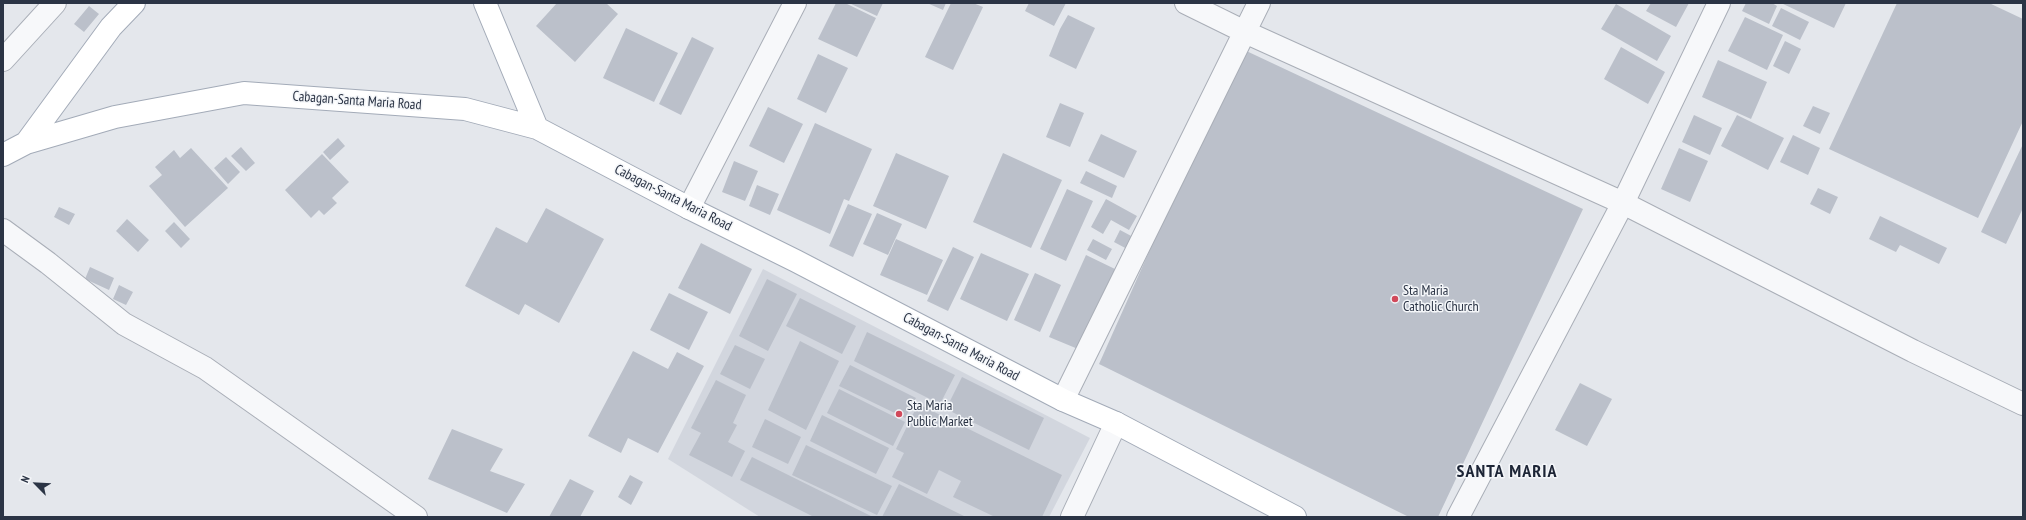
<!DOCTYPE html>
<html>
<head>
<meta charset="utf-8">
<style>
	body { margin:0 }
	#map { position:relative; width:2026px; height:520px; overflow:hidden; background:#e4e7ec; font-family:"PT Sans Narrow",sans-serif }
	canvas { display:block }
	.frame { position:absolute; inset:0; border:4px solid #2b3445; pointer-events:none }
	.north { position:absolute; left:16px; top:464px; width:40px; height:40px; -webkit-text-stroke:3px #f4f6f9; paint-order:stroke; rotate:294deg; font-size:11px; font-weight:700; line-height:16px; text-align:center; color:#2b3445 }
	.north::after { content:''; display:block; margin:auto; width:14px; height:18px; background:#2b3445; clip-path:polygon(50% 0,100% 100%,50% 72%,0 100%) }
</style>
</head>
<body>
<div id="map">
<canvas width="2026" height="520"></canvas>
<div class="frame"></div>
<div class="north">N</div>
</div>
<script>
const g = document.querySelector('canvas').getContext('2d');
g.lineJoin = 'round';
function paint(path, color) {
  g.fillStyle = color;
  g.fill(path, 'evenodd');
}
function shape(rows) {
  const path = new Path2D();
  for (const r of rows) {
    path.moveTo(r[0], r[1]);
    for (let i = 2; i < r.length; i += 2) path.lineTo(r[i], r[i + 1]);
  }
  return path;
}
function strokePath(path, color, width, dash) {
  g.strokeStyle = color;
  g.lineWidth = width;
  g.lineCap = dash ? 'butt' : 'round';
  g.setLineDash(dash || []);
  g.stroke(path);
}
function label(font, color, halo, rows, align = 'center') {
  g.font = font + ' "PT Sans Narrow",sans-serif';
  g.lineWidth = 3;
  g.setLineDash([]);
  g.textBaseline = 'middle';
  g.strokeStyle = halo;
  g.fillStyle = color;
  for (const [text, x, y, turn = 0] of rows) {
    g.save();
    g.translate(x, y);
    g.rotate((+turn || 0) * Math.PI / 180);
    g.textAlign = isNaN(turn) ? turn : align;
    if (halo) g.strokeText(text, 0, 0);
    g.fillText(text, 0, 0);
    g.restore();
  }
}
paint(shape([
	[763,269,1090,438,1049,517,760,517,668,459]
]), '#d2d6de');
paint(shape([
	[557,3,606,3,618,14,575,62,536,26],
	[836,3,845,3,876,18,857,57,818,39],
	[849,3,883,3,877,16],
	[927,3,946,3,943,10],
	[951,3,973,3,983,7,953,70,925,57],
	[1029,3,1066,3,1054,26,1025,11],
	[1651,3,1689,3,1676,27,1646,11],
	[1746,3,1772,3,1777,6,1769,24,1742,11],
	[1781,3,1846,3,1834,28],
	[1897,3,1989,3,2023,19,2023,121,1978,218,1829,149],
	[1616,4,1671,36,1657,61,1601,29],
	[89,6,99,14,84,32,74,24],
	[1781,8,1809,22,1800,40,1772,26],
	[1068,15,1095,28,1076,69,1049,56,1060,29],
	[1745,17,1783,35,1767,70,1728,51],
	[626,28,678,53,654,102,603,78],
	[692,37,714,48,681,115,659,104],
	[1785,41,1801,49,1789,74,1773,66],
	[1621,47,1665,72,1648,104,1604,79],
	[1240,48,1583,209,1438,517,1409,517,1099,364],
	[818,54,848,68,826,113,797,99],
	[1718,60,1767,82,1751,119,1702,97],
	[1060,103,1084,113,1070,147,1046,137],
	[1813,106,1830,113,1820,134,1803,126],
	[768,107,803,124,784,163,749,146],
	[1694,115,1722,128,1710,155,1682,142],
	[1737,115,1784,138,1768,170,1721,146],
	[815,123,872,149,849,201,844,199,830,234,777,210],
	[1101,134,1137,151,1124,178,1088,161],
	[1793,135,1820,148,1808,175,1780,162],
	[338,138,345,146,330,160,323,152],
	[2023,144,2023,208,2006,244,1981,232],
	[241,147,255,163,246,171,231,156],
	[191,148,228,188,185,227,149,186,162,175,155,167,174,150,180,158],
	[1679,148,1708,161,1690,202,1661,189],
	[896,153,949,176,926,229,873,206],
	[1003,153,1062,180,1031,248,973,222],
	[322,154,349,182,332,198,337,203,324,215,319,210,311,218,285,190],
	[226,157,240,172,228,184,214,168],
	[734,161,758,171,745,201,722,192],
	[1086,171,1117,186,1112,198,1080,183],
	[757,185,779,194,770,215,749,206],
	[1818,188,1838,197,1830,214,1810,204],
	[1067,189,1093,201,1066,261,1040,249],
	[1106,199,1137,216,1129,230,1111,220,1103,234,1091,227],
	[848,204,872,214,853,257,829,246],
	[59,207,75,214,69,225,54,217],
	[546,208,604,239,559,323,525,304,519,315,465,286,496,227,527,243],
	[877,213,902,224,888,255,863,244],
	[1880,216,1947,248,1939,264,1900,245,1896,252,1869,239],
	[127,219,149,240,138,252,116,231],
	[174,222,190,239,181,248,165,231],
	[1120,230,1135,238,1129,250,1114,242],
	[896,239,943,260,927,295,880,275],
	[1093,239,1112,249,1106,260,1087,250],
	[701,243,752,269,730,314,678,288],
	[953,247,974,257,948,311,927,301],
	[981,253,1029,274,1007,321,960,299],
	[1086,255,1115,269,1078,349,1049,337],
	[90,267,114,278,109,290,85,279],
	[1035,273,1061,285,1040,332,1014,320],
	[767,279,797,294,768,351,739,336],
	[119,285,133,292,126,305,113,299],
	[669,293,708,312,689,350,650,330],
	[800,298,856,326,842,354,786,326],
	[867,332,955,375,940,404,854,361],
	[800,341,839,361,806,430,768,410],
	[735,345,765,359,750,389,720,374],
	[633,351,668,369,677,352,704,366,658,453,628,438,621,453,588,436],
	[850,365,916,398,905,418,839,386],
	[962,377,1044,418,1029,450,946,409],
	[716,380,746,395,733,423,737,425,728,442,745,451,732,477,689,455,701,433,691,428],
	[1580,383,1612,399,1587,446,1555,430],
	[839,389,905,422,893,446,827,413],
	[918,404,1062,475,1042,517,995,517,953,497,961,481,939,470,927,494,892,477,904,453,896,449],
	[822,415,889,448,876,474,810,441],
	[765,419,801,437,788,464,752,447],
	[452,429,503,449,490,471,525,484,507,513,428,479],
	[806,445,892,486,877,515,792,475],
	[752,457,873,517,814,517,740,480],
	[630,475,643,482,631,505,618,497],
	[570,479,594,491,580,517,549,517],
	[899,484,966,517,882,517]
]), '#bbc0ca');
const minor = shape([
	[1186,3,1245,32,1623,203,1913,351,2023,404],
	[3,60,55,3],
	[689,208,795,3],
	[3,230,48,263,124,324,205,368,416,517],
	[1063,400,1259,3],
	[1072,517,1116,423],
	[1458,517,1623,203,1719,3]
]);
const major = shape([
	[485,3,537,128],
	[26,143,111,27,134,3],
	[3,155,26,143,115,117,244,93,465,109,537,128,689,208,796,261,1063,400,1116,423,1295,517]
]);
strokePath(minor, '#a9aeb7', 24);
strokePath(major, '#a3abb8', 24);
strokePath(minor, '#f7f8fa', 22);
strokePath(major, '#fff', 22);
for (const [x, y, r, color] of [
	[1395,299,4,"#d1495b"],
	[899,414,4,"#d1495b"]
]) {
  const dot = new Path2D();
  dot.arc(x, y, r, 0, 2 * Math.PI);
  g.fillStyle = color;
  g.fill(dot);
  strokePath(dot, '#f4f6f9', 1.5);
}
label('14px', '#2b3445', '#f4f6f9', [
	["Cabagan-Santa Maria Road",357,101,4],
	["Cabagan-Santa Maria Road",673,198,27],
	["Cabagan-Santa Maria Road",961,347,28]
]);
label('14px', '#2b3445', '#f4f6f9', [
	["Sta Maria",1403,291],
	["Catholic Church",1403,307],
	["Sta Maria",907,406],
	["Public Market",907,422]
], 'left');
g.letterSpacing = '1px';
label('bold 18px', '#1d2536', '#f4f6f9', [
	["SANTA MARIA",1507,472]
]);
g.letterSpacing = '0px';
</script>
</body>
</html>
